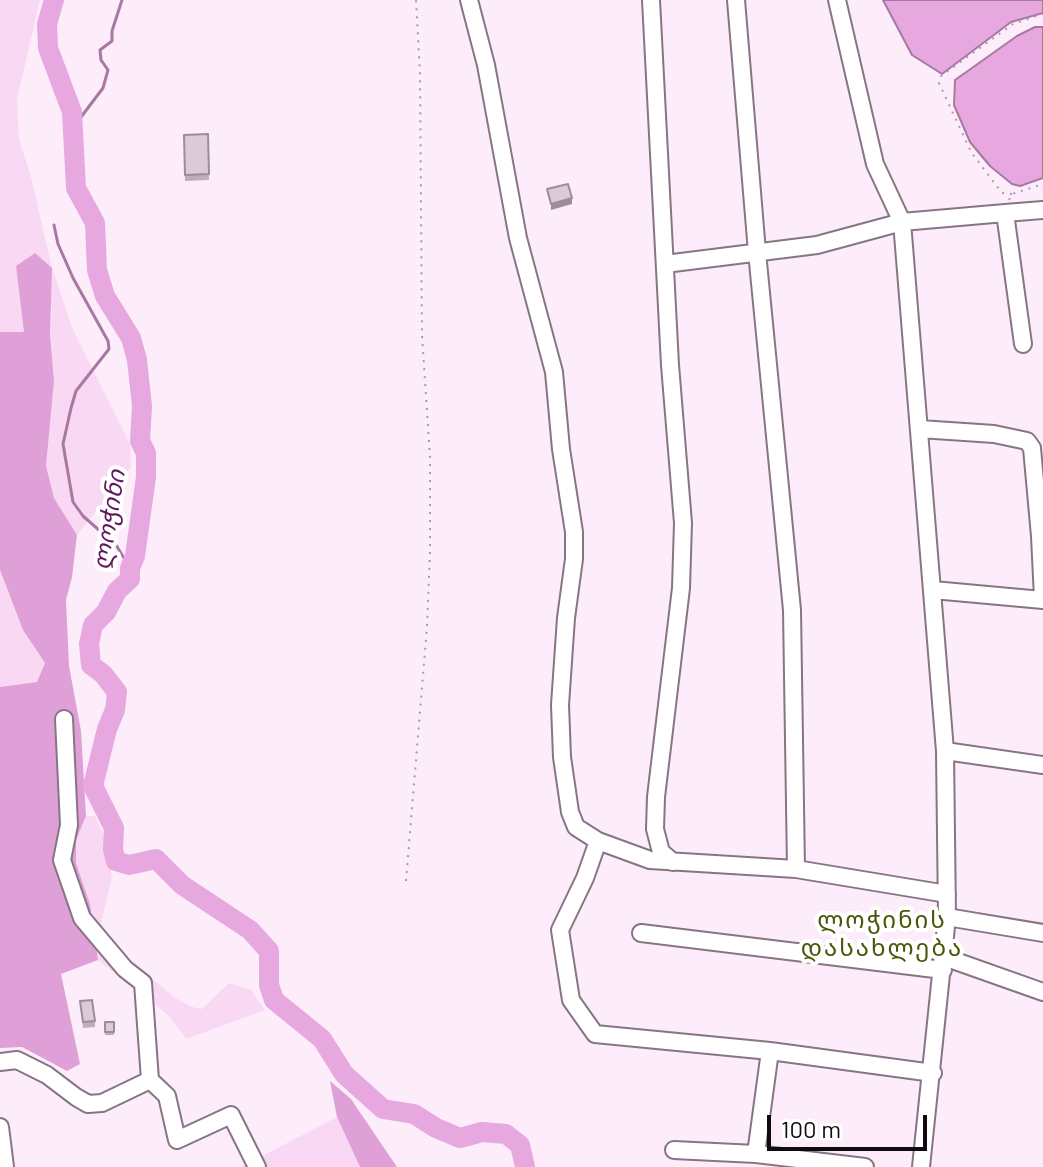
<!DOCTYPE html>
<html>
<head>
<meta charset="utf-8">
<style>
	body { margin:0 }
	#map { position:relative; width:1043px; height:1167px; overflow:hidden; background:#fdedfb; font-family:Barlow,sans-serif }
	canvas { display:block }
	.scale { position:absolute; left:767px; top:1115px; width:160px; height:36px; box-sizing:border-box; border:4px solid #110a10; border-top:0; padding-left:10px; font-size:24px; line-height:28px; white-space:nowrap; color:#110a10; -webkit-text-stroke:6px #fff; paint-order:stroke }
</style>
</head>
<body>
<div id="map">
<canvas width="1043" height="1167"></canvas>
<div class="scale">100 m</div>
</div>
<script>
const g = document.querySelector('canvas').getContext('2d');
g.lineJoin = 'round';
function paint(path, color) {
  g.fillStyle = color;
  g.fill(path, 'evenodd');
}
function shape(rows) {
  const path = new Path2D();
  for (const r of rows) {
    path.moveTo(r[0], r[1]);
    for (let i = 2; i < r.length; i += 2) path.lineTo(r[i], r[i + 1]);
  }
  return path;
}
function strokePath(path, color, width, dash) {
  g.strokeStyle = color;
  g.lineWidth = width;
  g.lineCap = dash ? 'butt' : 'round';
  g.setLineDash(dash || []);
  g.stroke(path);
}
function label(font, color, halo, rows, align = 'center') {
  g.font = font + ' Barlow,"Noto Sans Georgian",sans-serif';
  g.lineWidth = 8;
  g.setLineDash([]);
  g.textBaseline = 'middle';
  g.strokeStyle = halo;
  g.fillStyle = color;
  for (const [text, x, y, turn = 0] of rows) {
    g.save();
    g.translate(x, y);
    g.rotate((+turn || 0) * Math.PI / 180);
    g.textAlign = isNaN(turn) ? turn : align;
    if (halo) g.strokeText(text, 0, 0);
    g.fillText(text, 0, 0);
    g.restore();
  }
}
paint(shape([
	[0,0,40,0,17,99,19,139,30,173,52,268,73,330,130,444,131,467,77,535,54,498,46,466,54,381,50,335,52,306,16,266,24,332,0,332],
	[0,570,23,630,45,663,37,682,0,687],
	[86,816,95,816,105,837,112,878,101,923,113,946,174,997,192,1007,202,1009,229,983,251,990,265,1010,186,1039,168,1015,98,960,90,904,76,863,76,840],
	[337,1117,360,1167,241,1167]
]), '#f9d8f4');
paint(shape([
	[35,253,52,268,50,335,54,381,46,466,54,498,77,535,72,577,66,600,69,666,81,731,86,816,76,840,76,863,90,904,98,960,61,974,80,1064,67,1071,22,1047,0,1048,0,687,37,682,45,663,23,630,0,570,0,332,24,332,16,266],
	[330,1081,351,1099,397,1167,360,1167,337,1117]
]), '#df9fd7');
const water = shape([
	[883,0,1043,0,1043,13,1011,22,942,74,912,55,883,0],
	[1035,27,1043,27,1043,178,1020,186,1012,184,990,166,970,142,954,105,955,80,1017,36,1035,27]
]);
paint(water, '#e7a8e0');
strokePath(water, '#a779a2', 2);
strokePath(shape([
	[72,129,103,88,108,70,101,60,100,50,112,41,112,31,122,0],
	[54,225,58,244,73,278,108,341,109,349,76,391,71,408,63,444,73,502,83,516,116,545,130,568]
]), '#a779a2', 3);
strokePath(shape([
	[54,0,47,24,48,48,72,112,76,188,95,223,97,270,105,296,131,338,137,360,142,406,140,441,146,453,146,477,135,556,130,568,130,579,117,591,106,612,93,625,89,644,91,665,103,674,117,692,115,710,107,729,93,786,114,828,113,850,116,861,129,865,156,859,182,885,250,930,269,951,269,985,274,1000,322,1039,344,1074,383,1109,414,1114,436,1128,460,1138,482,1132,506,1134,520,1145,525,1167]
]), '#e7a8e0', 20);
const minor = shape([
	[469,0,486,65,518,238,554,372,561,449,574,532,574,559,566,618,560,705,562,757,570,812,576,827,598,841,650,860,796,869,947,894],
	[651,0,670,365,683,523,681,588,656,797,655,829,661,852,673,862],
	[736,0,757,252,792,610,796,869],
	[837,0,875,164,902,222,945,751,947,917,921,1167],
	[665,264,817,245,902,222,1005,213],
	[1023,344,1005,213,1043,210],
	[920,429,994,434,1027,441,1032,448,1040,536,1043,598],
	[933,590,1043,600],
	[945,751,1043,765],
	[598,841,585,878,560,930,571,1000,595,1034,770,1051,933,1073],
	[947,917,1043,933],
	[641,933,943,970],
	[944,957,1043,992],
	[0,1062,17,1060,47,1075,76,1097,88,1104,102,1103,150,1080,143,983,125,969,82,918,62,860,69,825,64,719],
	[150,1080,167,1096,177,1140,231,1115,257,1167],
	[0,1127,5,1167],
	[674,1150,756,1154,865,1167],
	[756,1154,770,1051]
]);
strokePath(minor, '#877585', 20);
strokePath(shape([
	[1012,194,1002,193,971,152,939,83,941,76,1013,24,1043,14],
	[1009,200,1012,194,1043,184],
	[406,881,427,627,430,552,430,458,422,335,420,73,416,0]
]), '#a79aa5', 2, [2, 6]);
strokePath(minor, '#fff', 16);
paint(shape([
	[208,134,209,180,185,181,184,135],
	[80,1001,95,1021,95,1027,83,1028],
	[105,1022,114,1022,114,1035,105,1035]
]), '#beadbb');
paint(shape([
	[572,198,572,204,551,210,551,204]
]), '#9b8d99');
const building = shape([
	[208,134,209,174,185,175,184,135,208,134],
	[568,184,572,198,551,204,547,189,568,184],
	[92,1000,95,1021,83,1022,80,1001,92,1000],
	[105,1022,114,1022,114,1032,105,1032,105,1022]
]);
paint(building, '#ddc9da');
strokePath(building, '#9b8d99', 2);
label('italic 24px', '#61175c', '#fff', [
	["ლოჭინი",109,520,-81]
]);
g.letterSpacing = '2px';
label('24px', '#495807', '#fff', [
	["ლოჭინის",882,920],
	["დასახლება",882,948]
]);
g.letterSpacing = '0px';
</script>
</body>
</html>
